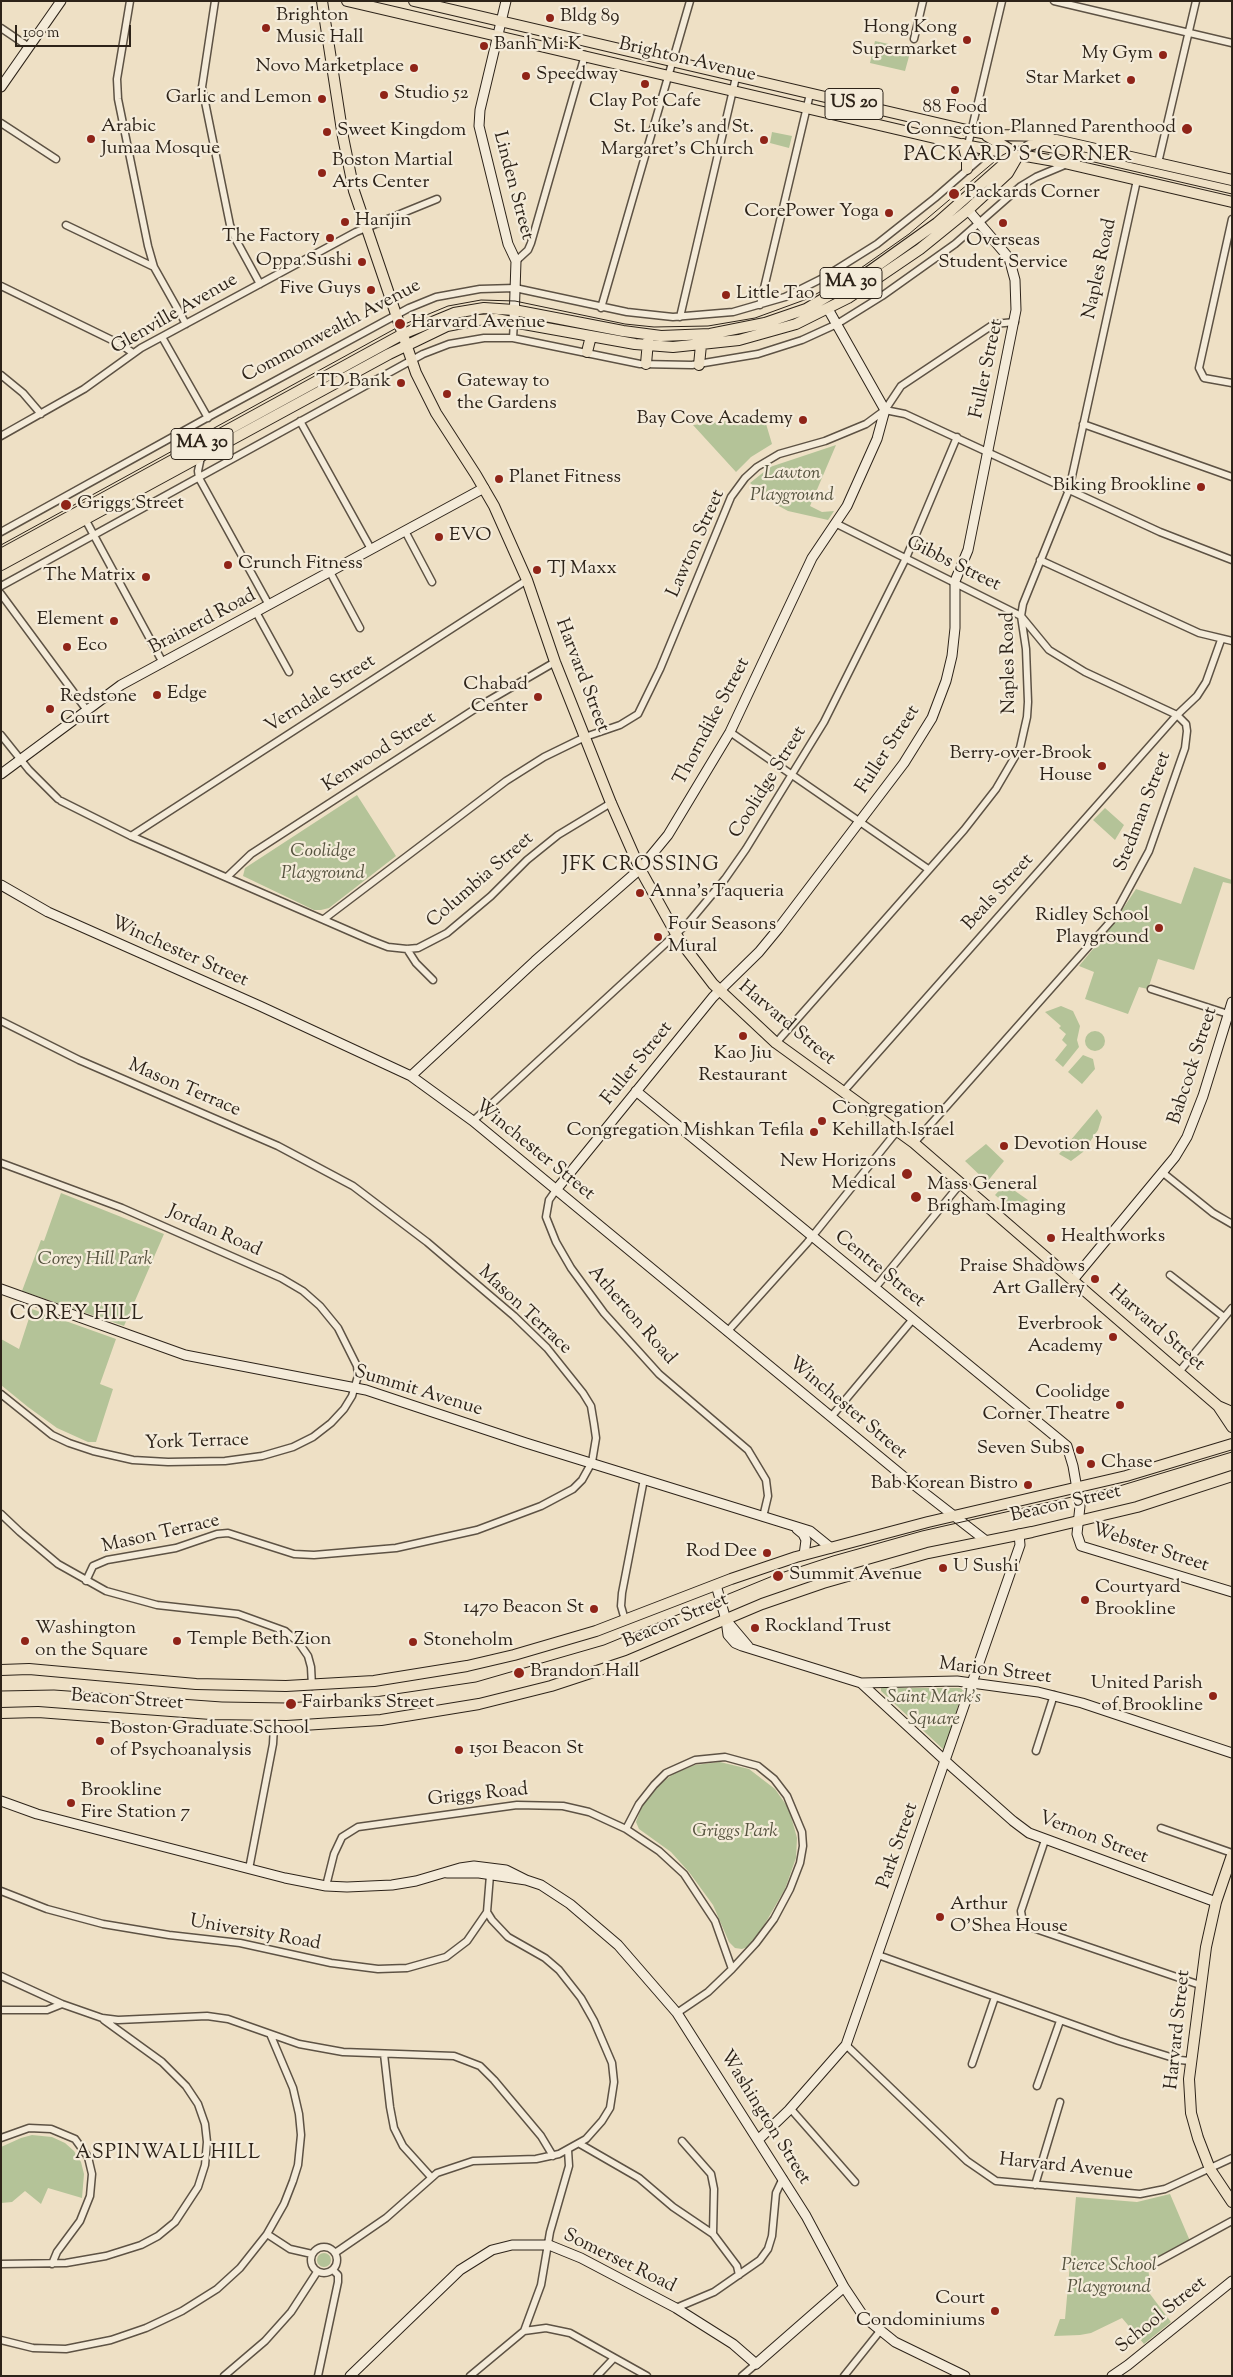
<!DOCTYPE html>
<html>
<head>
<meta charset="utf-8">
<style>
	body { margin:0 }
	#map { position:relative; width:1233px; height:2377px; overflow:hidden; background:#eee0c5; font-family:"Sorts Mill Goudy",serif }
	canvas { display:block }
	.frame { position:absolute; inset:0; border:2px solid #2d2319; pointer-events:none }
	.scale { position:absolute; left:15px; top:25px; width:116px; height:22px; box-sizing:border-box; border:2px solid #2d2319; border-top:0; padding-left:6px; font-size:15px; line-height:18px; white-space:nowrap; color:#2d2319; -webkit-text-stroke:4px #f4ebd9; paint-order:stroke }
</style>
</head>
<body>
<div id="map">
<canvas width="1233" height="2377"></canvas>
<div class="frame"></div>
<div class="scale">100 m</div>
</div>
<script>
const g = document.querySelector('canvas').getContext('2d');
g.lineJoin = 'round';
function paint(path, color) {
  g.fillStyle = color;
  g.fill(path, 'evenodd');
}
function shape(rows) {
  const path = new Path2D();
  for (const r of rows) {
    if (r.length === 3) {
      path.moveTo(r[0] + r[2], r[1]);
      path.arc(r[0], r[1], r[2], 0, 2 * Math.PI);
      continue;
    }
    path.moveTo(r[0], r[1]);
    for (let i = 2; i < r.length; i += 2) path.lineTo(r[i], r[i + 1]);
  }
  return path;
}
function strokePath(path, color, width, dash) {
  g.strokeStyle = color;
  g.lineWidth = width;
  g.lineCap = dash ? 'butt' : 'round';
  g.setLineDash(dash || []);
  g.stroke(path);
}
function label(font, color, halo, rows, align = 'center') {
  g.font = font + ' "Sorts Mill Goudy",serif';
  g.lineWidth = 4.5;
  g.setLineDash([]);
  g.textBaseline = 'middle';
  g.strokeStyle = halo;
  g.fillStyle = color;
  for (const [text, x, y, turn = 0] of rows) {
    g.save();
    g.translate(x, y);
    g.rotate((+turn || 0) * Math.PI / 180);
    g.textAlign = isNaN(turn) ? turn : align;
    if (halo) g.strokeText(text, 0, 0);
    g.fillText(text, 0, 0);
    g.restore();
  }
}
paint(shape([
	[875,41,911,49,905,71,870,63],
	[772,132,792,136,789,148,770,143],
	[764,417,772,444,751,457,736,472,693,425],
	[836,445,810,506,822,512,834,511,828,520,788,511,775,504,750,483,770,467],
	[357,795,396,856,329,908,321,910,314,910,243,876,245,868],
	[1105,808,1124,825,1115,840,1093,820],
	[1194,867,1232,880,1232,884,1223,882,1194,970,1158,959,1148,989,1139,987,1128,1014,1085,999,1094,972,1079,966,1108,931,1136,889,1181,904],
	[1061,1006,1073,1011,1080,1026,1077,1040,1079,1047,1063,1067,1055,1060,1067,1045,1062,1040,1066,1034,1059,1028,1061,1026,1045,1012],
	[1095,1041,10],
	[1083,1055,1093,1059,1095,1069,1082,1084,1068,1072],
	[1097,1109,1102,1117,1098,1130,1083,1152,1071,1161,1059,1154],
	[986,1144,1004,1161,987,1182,965,1161],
	[1005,1184,1028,1200,1017,1214,995,1195],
	[61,1193,164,1234,124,1326,22,1291,41,1240,44,1241],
	[32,1309,116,1339,100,1384,113,1389,96,1442,88,1442,57,1428,28,1407,1,1385,1,1339,19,1349],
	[881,1688,960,1688,963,1690,945,1748,943,1749,881,1691],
	[720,1762,749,1769,775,1789,789,1809,797,1838,796,1858,785,1889,759,1934,750,1946,742,1949,735,1948,729,1942,713,1905,689,1872,671,1852,639,1829,636,1822,642,1806,653,1790,673,1774,695,1765],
	[32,2135,52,2137,65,2143,74,2151,81,2162,84,2174,82,2198,48,2188,41,2204,25,2191,12,2202,1,2203,1,2147,21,2138],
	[1170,2194,1190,2241,1147,2262,1151,2268,1148,2269,1151,2287,1147,2290,1171,2322,1144,2344,1122,2318,1091,2333,1080,2335,1054,2336,1060,2319,1065,2319,1076,2197,1137,2202],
	[324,2260,7]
]), '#b4c398');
const street = shape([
	[130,1,117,79,118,99,148,246,154,267,186,324],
	[215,1,202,87,230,225,236,240,260,284],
	[1054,1,1232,43],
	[1,28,29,47],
	[914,39,923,1],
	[1,123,56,159],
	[968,145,1002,1],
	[1158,163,1196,1],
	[1232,219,1199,368,1204,378,1232,383],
	[66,225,154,267],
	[516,261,528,250,531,243,585,55],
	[1,286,120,344,133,353],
	[760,305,810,94],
	[601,308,690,1],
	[680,317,736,77],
	[162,337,208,418],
	[513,338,514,321],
	[1,375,23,393,41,414],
	[885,410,905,414,1160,532,1232,560],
	[300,421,371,549],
	[1083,424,1232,477],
	[1,436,84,389,141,348,356,232,437,199],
	[201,457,198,471,199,478,269,605],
	[84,517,163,663],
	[837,524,1021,616,1049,650,1085,672,1177,715,1186,724,1187,731,1185,748,1149,851,1111,921,914,1143],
	[405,531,432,582],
	[1,532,214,414,409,308,436,297,480,289,515,288,627,312,673,317,733,312,785,297,821,279,877,244,935,198,990,150],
	[1040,560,1199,633,1232,641],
	[330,572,360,628],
	[1,586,423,354,449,344,484,338,513,338,640,364,692,365,758,354,802,340,837,324,882,296,955,244,1021,186,1036,177,1067,164],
	[1,594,86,709],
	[256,612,289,672],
	[730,732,928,869],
	[1,735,29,770,58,799],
	[61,801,131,836,370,940,388,947,407,949,418,948,447,933,491,896,527,860,558,835,611,803],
	[131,836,527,580],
	[227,877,251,854,481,705,555,662],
	[324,919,506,781,544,757,585,737,620,725,638,714,660,669,731,497,745,478,757,467,779,454,825,441,866,424,885,410,901,386,994,324,1015,322],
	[407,949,416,963,433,980],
	[1151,989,1228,1014],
	[1,1021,79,1060,278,1146,353,1186,427,1242,514,1316,547,1348,583,1393,591,1406,594,1424,596,1438,592,1462,582,1480,573,1489,541,1506,477,1530,396,1548,314,1555,294,1554,228,1533,217,1534,176,1548,107,1560,93,1566,86,1581],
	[776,1043,964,830,996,789,1020,748,1027,717,1028,702,1026,649,1021,616,1023,604,1069,490,1137,180],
	[843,1092,1177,715,1197,696,1206,682,1221,640],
	[473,1121,690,921,725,879,746,849,824,722,906,558,957,437],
	[1,1163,122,1208,281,1278,303,1291,320,1306,338,1328,357,1366,358,1376,352,1396,344,1409,331,1423,313,1437,293,1447,262,1456,225,1461,168,1462,133,1460,93,1451,69,1443,52,1435,1,1394],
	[1162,1172,1213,1213,1232,1224],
	[556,1190,549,1200,546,1217,556,1242,571,1268,604,1313,659,1374,748,1450,766,1480,768,1496,763,1517],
	[1170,1275,1224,1317],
	[875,1288,961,1183],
	[727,1332,807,1243,897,1131],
	[1179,1372,1232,1308],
	[831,1417,913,1319],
	[1,1514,20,1532,58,1564,106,1591,157,1605,238,1614,285,1631,299,1643,308,1656,311,1667,312,1686],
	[625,1620,621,1606,622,1593,644,1479],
	[1036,1751,1054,1695],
	[1161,1828,1232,1853],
	[626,1829,639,1804,654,1785,666,1773,695,1760,725,1757,758,1766,774,1779,787,1796,802,1832,803,1846,800,1863,790,1889,774,1919,756,1943,732,1969],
	[1045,1840,1021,1911,1023,1923,1030,1927,1200,1985],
	[249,1869,273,1744,274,1726],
	[326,1886,334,1854,342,1837,358,1827,517,1805,563,1806,589,1812,626,1829,659,1851,684,1874,715,1921,732,1969,708,1992,677,2013],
	[1,1891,47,1909,103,1924,169,1935,240,1943,331,1963,378,1969,407,1968,446,1957,467,1941,487,1912],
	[878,1955,1119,2041,1180,2060,1190,2061],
	[1,1976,62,2004,102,2018,118,2020,207,2016,228,2019,299,2044,343,2052,454,2056,480,2066,494,2080,541,2136,553,2156],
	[1,2010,47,2010,62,2004],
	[846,2045,967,2161,996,2181,1140,2194,1165,2189,1232,2158],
	[384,2054,390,2107,394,2128,403,2146,431,2177],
	[972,2064,995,1997],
	[1037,2086,1060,2021],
	[790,2108,855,2182],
	[1,2138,29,2128,51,2129,75,2139,88,2157,92,2174,90,2196,80,2221,57,2252,52,2264],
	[682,2141,711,2174,714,2189,713,2234,737,2266,739,2275],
	[580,2144,639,2178,673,2207,713,2234],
	[1035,2185,1060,2102],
	[267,2234,284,2204,293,2181,298,2165,301,2135,299,2114,293,2088,271,2036],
	[324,2260,13],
	[335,2253,386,2218,437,2173,473,2161,536,2159,559,2154,586,2139,602,2121,610,2108,614,2082,612,2063,594,2021,581,1998,559,1970,545,1958,508,1937,492,1920,487,1912,490,1875],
	[1,2264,66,2263,106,2256,141,2245,158,2236,175,2222,198,2187,205,2165,207,2142,205,2124,198,2104,186,2086,162,2062,104,2020],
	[1153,2264,1232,2221],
	[676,2308,714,2292,760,2260,768,2249,772,2236,776,2193,783,2178],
	[524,2331,546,2328,570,2333,647,2376],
	[1,2340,33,2348,66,2349,111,2340,146,2328,182,2311,217,2289,240,2268,267,2234,290,2249,312,2254],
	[224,2376,265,2341,291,2312,317,2272],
	[318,2376,338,2282,338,2275,333,2270],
	[470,2376,524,2331,541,2285,550,2232,569,2166,568,2150],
	[597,2376,614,2358],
	[742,2376,756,2364],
	[844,2376,880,2331]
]);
const secondary = shape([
	[506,1,480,110,479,126,508,244,516,261,514,321],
	[1,87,61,1],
	[1,774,121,685,484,488],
	[1,885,48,912,260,1006,411,1076,473,1121,904,1477,985,1540],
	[411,1076,535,961,640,869,668,835,730,732,812,558,847,506,877,439,883,417,885,410,828,309],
	[636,1091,1067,1446,1073,1466,1080,1506,1077,1534,1081,1546,1232,1592],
	[556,1190,713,997,759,952,778,929,904,763,932,718,946,681,952,656,955,628,955,581,968,550,1016,310,1015,280,1009,258,968,210],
	[1073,1280,1175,1157,1187,1137,1203,1096,1232,1002],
	[1,1289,185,1355,366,1390,526,1443,810,1531,831,1548],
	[797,1529,803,1534,806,1540,804,1555],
	[716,1585,726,1620,728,1635,735,1643,742,1646,861,1683,957,1681,1038,1692,1082,1703,1232,1753],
	[726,1620,748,1646],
	[861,1683,952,1767,1013,1821,1029,1833,1216,1902],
	[1,1801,37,1814,285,1878,326,1886,347,1887,392,1885,416,1881,460,1868,474,1866,506,1870,526,1880,479,1873,447,1873],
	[526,1880,541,1885,570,1904,618,1945,677,2013,806,2216,844,2287,864,2317,895,2342,965,2376],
	[758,2140,789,2110,846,2045,1005,1588,1020,1545,1019,1534],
	[350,2376,460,2270,492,2250,512,2245,549,2245,581,2258,676,2308,733,2344,756,2364,844,2287],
	[1112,2376,1128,2365,1232,2281]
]);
const primary = shape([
	[322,1,343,137,354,191,416,373,436,413,476,475,494,506,527,580,555,662,611,803,640,869,680,941,713,984,776,1043,914,1143,1218,1406,1232,1412],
	[347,1,969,146,1060,162,1232,202],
	[414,1,971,131,993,135,1049,136],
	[987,136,1016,153],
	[963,144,967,159,967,169],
	[587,352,591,336],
	[646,364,648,341],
	[699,365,701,345],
	[1,554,403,334,454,313,484,308,514,310,623,331,661,336,710,334,765,323,806,309,867,273,937,223,1006,162,1029,146,1043,140,1056,140,1232,180],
	[1,565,389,354,447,326,478,320,496,319,635,344,673,347,739,340,796,324,848,298,920,249,968,210,1008,173,1019,154],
	[1218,1406,1232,1427],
	[1,1670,29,1669,196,1684,286,1686,374,1681,467,1666,514,1655,596,1631,731,1579,796,1557,928,1522,1126,1476,1232,1444],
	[1,1713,38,1712,210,1725,287,1726,381,1720,479,1704,551,1686,627,1661,762,1604,823,1583,928,1553,1032,1532,1137,1507,1232,1476],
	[1232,1855,1216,1902,1206,1947,1189,2079,1191,2113,1198,2138,1210,2169,1232,2202]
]);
strokePath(street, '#5d5244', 9);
strokePath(secondary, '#2d2319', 11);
strokePath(primary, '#2d2319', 12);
strokePath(street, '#f4ebd9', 6);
strokePath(secondary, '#f4ebd9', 9);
strokePath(primary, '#eee0c5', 10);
strokePath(shape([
	[1,545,400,326,448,306,481,300,515,301,625,324,654,327,708,326,755,318,807,299,851,275,909,234,1001,156,1012,150,1035,150,1068,156,1232,194],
	[1,1691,54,1690,222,1702,287,1703,375,1697,476,1682,604,1645,775,1575,833,1556,922,1531,1116,1487,1232,1452]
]), '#2d2319', 1);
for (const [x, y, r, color] of [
	[550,18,5,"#8f2418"],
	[266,28,5,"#8f2418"],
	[967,40,5,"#8f2418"],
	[484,46,5,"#8f2418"],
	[1163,55,5,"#8f2418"],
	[414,68,5,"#8f2418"],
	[526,76,5,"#8f2418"],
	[1131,80,5,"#8f2418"],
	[645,84,5,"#8f2418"],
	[955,90,5,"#8f2418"],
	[384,95,5,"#8f2418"],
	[322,99,5,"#8f2418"],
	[1187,129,6,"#8f2418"],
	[327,132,5,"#8f2418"],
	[91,139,5,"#8f2418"],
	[764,140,5,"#8f2418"],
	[322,173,5,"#8f2418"],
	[954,194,6,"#8f2418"],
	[889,213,5,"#8f2418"],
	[345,222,5,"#8f2418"],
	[1003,223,5,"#8f2418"],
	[330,238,5,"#8f2418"],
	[362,262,5,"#8f2418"],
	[371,290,5,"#8f2418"],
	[726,295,5,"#8f2418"],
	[400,324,6,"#8f2418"],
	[401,383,5,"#8f2418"],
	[447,394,5,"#8f2418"],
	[803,420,5,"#8f2418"],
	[499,479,5,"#8f2418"],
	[1201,487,5,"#8f2418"],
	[66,505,6,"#8f2418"],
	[439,537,5,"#8f2418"],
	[228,565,5,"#8f2418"],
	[537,570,5,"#8f2418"],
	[146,577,5,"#8f2418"],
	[114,621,5,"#8f2418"],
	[67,647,5,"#8f2418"],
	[157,695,5,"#8f2418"],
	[538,697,5,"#8f2418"],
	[50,709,5,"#8f2418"],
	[1102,766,5,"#8f2418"],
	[640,893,5,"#8f2418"],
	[1159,928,5,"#8f2418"],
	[658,937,5,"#8f2418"],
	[743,1036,5,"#8f2418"],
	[822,1121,5,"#8f2418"],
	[814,1132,5,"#8f2418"],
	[1004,1146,5,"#8f2418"],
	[907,1174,6,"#8f2418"],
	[916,1197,6,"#8f2418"],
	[1051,1238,5,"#8f2418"],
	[1095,1279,5,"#8f2418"],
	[1113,1337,5,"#8f2418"],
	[1120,1405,5,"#8f2418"],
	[1080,1450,5,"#8f2418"],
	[1091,1464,5,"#8f2418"],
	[1028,1485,5,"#8f2418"],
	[767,1553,5,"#8f2418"],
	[943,1568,5,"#8f2418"],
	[778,1576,6,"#8f2418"],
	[1085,1600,5,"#8f2418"],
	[594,1609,5,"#8f2418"],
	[755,1628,5,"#8f2418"],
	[25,1641,5,"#8f2418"],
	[177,1641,5,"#8f2418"],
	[413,1642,5,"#8f2418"],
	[519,1673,6,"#8f2418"],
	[1213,1696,5,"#8f2418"],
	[291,1704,6,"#8f2418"],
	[100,1741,5,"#8f2418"],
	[459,1750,5,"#8f2418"],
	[71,1803,5,"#8f2418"],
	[940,1917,5,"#8f2418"],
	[995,2311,5,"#8f2418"]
]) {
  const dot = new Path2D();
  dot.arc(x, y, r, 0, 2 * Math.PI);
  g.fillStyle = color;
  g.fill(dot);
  strokePath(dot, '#f4ebd9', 2);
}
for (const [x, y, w] of [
	[854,104,58],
	[851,283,62],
	[202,444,62]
]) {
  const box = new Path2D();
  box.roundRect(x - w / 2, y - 15.5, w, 31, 4);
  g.fillStyle = '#f4ebd9';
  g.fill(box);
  strokePath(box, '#2d2319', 1);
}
label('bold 18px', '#2d2319', null, [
	["US 20",854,104],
	["MA 30",851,283],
	["MA 30",202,444]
]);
label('19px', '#2d2319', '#f4ebd9', [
	["Brighton",276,17],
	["Music Hall",276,39],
	["Bldg 89",560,18],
	["Hong Kong",957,29,"right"],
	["Supermarket",957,51,"right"],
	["Banh Mi K",494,46],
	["My Gym",1153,55,"right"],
	["Novo Marketplace",404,68,"right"],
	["Speedway",536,76],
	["Star Market",1121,80,"right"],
	["Studio 52",394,95],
	["Garlic and Lemon",312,99,"right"],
	["Clay Pot Cafe",645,103,"center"],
	["88 Food",955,109,"center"],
	["Connection",955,131,"center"],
	["Arabic",101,128],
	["Jumaa Mosque",101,150],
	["St. Luke's and St.",754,129,"right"],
	["Margaret's Church",754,151,"right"],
	["Planned Parenthood",1176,129,"right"],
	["Sweet Kingdom",337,132],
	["Boston Martial",332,162],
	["Arts Center",332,184],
	["Packards Corner",965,194],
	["CorePower Yoga",879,213,"right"],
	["Hanjin",355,222],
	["The Factory",320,238,"right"],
	["Overseas",1003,242,"center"],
	["Student Service",1003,264,"center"],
	["Oppa Sushi",352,262,"right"],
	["Five Guys",361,290,"right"],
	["Little Tao",736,295],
	["Harvard Avenue",411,324],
	["TD Bank",391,383,"right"],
	["Gateway to",457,383],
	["the Gardens",457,405],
	["Bay Cove Academy",793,420,"right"],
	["Planet Fitness",509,479],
	["Biking Brookline",1191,487,"right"],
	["Griggs Street",77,505],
	["EVO",449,537],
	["Crunch Fitness",238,565],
	["TJ Maxx",547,570],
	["The Matrix",136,577,"right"],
	["Element",104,621,"right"],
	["Eco",77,647],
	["Chabad",528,686,"right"],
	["Center",528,708,"right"],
	["Edge",167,695],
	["Redstone",60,698],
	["Court",60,720],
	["Berry-over-Brook",1092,755,"right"],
	["House",1092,777,"right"],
	["Anna's Taqueria",650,893],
	["Ridley School",1149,917,"right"],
	["Playground",1149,939,"right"],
	["Four Seasons",668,926],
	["Mural",668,948],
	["Kao Jiu",743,1055,"center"],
	["Restaurant",743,1077,"center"],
	["Congregation",832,1110],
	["Kehillath Israel",832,1132],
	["Congregation Mishkan Tefila",804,1132,"right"],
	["Devotion House",1014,1146],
	["New Horizons",896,1163,"right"],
	["Medical",896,1185,"right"],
	["Mass General",927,1186],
	["Brigham Imaging",927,1208],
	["Healthworks",1061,1238],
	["Praise Shadows",1085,1268,"right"],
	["Art Gallery",1085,1290,"right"],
	["Everbrook",1103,1326,"right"],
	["Academy",1103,1348,"right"],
	["Coolidge",1110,1394,"right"],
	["Corner Theatre",1110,1416,"right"],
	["Seven Subs",1070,1450,"right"],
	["Chase",1101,1464],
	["Bab Korean Bistro",1018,1485,"right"],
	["Rod Dee",757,1553,"right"],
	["U Sushi",953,1568],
	["Summit Avenue",789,1576],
	["Courtyard",1095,1589],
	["Brookline",1095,1611],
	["1470 Beacon St",584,1609,"right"],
	["Rockland Trust",765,1628],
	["Washington",35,1630],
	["on the Square",35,1652],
	["Temple Beth Zion",187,1641],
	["Stoneholm",423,1642],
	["Brandon Hall",530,1673],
	["United Parish",1203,1685,"right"],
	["of Brookline",1203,1707,"right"],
	["Fairbanks Street",302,1704],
	["Boston Graduate School",110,1730],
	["of Psychoanalysis",110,1752],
	["1501 Beacon St",469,1750],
	["Brookline",81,1792],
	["Fire Station 7",81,1814],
	["Arthur",950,1906],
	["O'Shea House",950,1928],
	["Court",985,2300,"right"],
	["Condominiums",985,2322,"right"]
], 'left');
label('19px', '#2d2319', '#f4ebd9', [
	["Brighton Avenue",687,61,13],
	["Linden Street",512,186,75],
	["Naples Road",1101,269,-78],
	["Glenville Avenue",175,315,-30],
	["Commonwealth Avenue",332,332,-28],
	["Fuller Street",988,369,-78],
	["Lawton Street",697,544,-66],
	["Gibbs Street",953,565,26],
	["Brainerd Road",203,623,-28],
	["Naples Road",1010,663,-91],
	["Harvard Street",581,676,69],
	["Verndale Street",321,695,-33],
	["Thorndike Street",713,722,-62],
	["Fuller Street",889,750,-57],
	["Kenwood Street",380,753,-33],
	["Coolidge Street",769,783,-58],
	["Stedman Street",1144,812,-69],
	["Columbia Street",481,881,-41],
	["Beals Street",999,893,-48],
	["Winchester Street",179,953,24],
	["Harvard Street",786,1024,40],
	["Fuller Street",638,1064,-51],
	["Babcock Street",1194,1066,-72],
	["Mason Terrace",184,1089,23],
	["Winchester Street",534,1151,39],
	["Jordan Road",214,1232,24],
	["Centre Street",879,1270,39],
	["Mason Terrace",524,1311,43],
	["Atherton Road",631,1316,49],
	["Harvard Street",1156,1329,41],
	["Summit Avenue",418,1392,17],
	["Winchester Street",847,1409,40],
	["York Terrace",197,1443,-2],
	["Beacon Street",1066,1505,-13],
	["Mason Terrace",161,1535,-13],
	["Webster Street",1150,1549,18],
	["Beacon Street",676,1622,-23],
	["Marion Street",995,1672,7],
	["Beacon Street",127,1701,4],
	["Griggs Road",478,1796,-6],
	["Vernon Street",1093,1839,21],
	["Park Street",899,1846,-71],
	["University Road",255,1934,10],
	["Harvard Street",1179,2030,-84],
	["Washington Street",764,2118,58],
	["Harvard Avenue",1066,2168,6],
	["Somerset Road",619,2262,26],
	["School Street",1162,2316,-39]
]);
label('italic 19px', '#56533f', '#f4ebd9', [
	["Lawton",792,475],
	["Playground",792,497],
	["Coolidge",323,853],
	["Playground",323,875],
	["Corey Hill Park",95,1261],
	["Saint Mark's",934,1699],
	["Square",934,1721],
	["Griggs Park",735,1833],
	["Pierce School",1109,2267],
	["Playground",1109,2289]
]);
g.letterSpacing = '1px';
label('20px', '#2d2319', '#f4ebd9', [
	["PACKARD'S CORNER",1018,157],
	["JFK CROSSING",641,867],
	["COREY HILL",77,1316],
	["ASPINWALL HILL",168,2155]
]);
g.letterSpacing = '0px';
</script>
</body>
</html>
